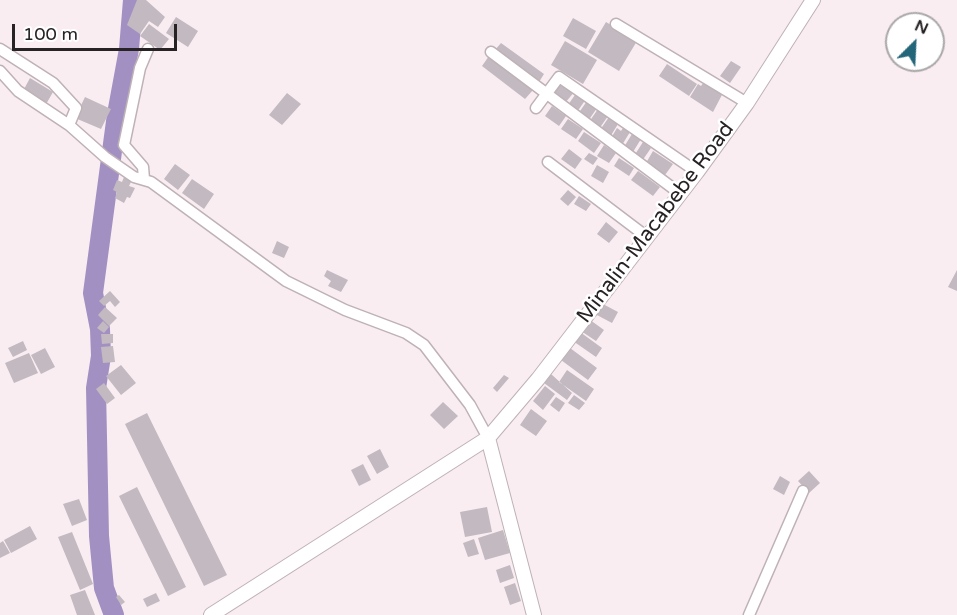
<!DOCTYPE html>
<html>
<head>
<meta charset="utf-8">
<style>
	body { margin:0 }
	#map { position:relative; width:957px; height:615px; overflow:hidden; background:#faedf1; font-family:"Varela Round",sans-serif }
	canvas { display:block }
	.north { position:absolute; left:885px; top:12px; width:60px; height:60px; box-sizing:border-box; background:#fff; border:2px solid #a9a7a7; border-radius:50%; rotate:24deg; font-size:16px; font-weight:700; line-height:24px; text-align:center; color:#272224 }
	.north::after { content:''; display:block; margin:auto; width:21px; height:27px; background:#246679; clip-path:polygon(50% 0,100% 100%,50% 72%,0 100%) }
	.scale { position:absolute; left:12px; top:24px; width:165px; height:27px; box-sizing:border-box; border:3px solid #272224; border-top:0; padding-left:8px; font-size:18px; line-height:21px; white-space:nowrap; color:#272224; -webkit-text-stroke:4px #fff; paint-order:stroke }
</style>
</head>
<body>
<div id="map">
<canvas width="957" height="615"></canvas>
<div class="north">N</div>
<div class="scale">100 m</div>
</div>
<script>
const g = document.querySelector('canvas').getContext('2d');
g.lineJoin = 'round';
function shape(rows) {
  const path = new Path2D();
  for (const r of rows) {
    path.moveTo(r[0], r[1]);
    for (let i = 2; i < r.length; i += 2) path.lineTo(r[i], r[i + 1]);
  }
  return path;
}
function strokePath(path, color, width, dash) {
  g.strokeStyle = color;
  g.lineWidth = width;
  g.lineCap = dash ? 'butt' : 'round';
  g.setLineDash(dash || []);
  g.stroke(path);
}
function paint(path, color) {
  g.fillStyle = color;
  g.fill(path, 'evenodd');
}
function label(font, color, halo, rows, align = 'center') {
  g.font = font + ' "Varela Round",sans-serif';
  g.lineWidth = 5;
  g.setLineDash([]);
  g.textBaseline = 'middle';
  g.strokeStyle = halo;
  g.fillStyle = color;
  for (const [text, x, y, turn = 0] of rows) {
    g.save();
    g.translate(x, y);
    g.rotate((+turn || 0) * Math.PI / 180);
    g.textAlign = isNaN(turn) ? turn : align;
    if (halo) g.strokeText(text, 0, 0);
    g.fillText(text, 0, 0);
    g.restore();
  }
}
strokePath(shape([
	[114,615,104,588,99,536,96,388,101,356,100,329,93,293,117,114,129,49,133,0]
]), '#a390c2', 20);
paint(shape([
	[137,0,146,0,165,17,158,27,149,21,140,34,127,25],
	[176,17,198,31,188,47,166,33],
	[573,18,596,31,586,49,563,36],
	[606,22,637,41,619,71,588,52],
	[149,24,169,39,160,50,140,36],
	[565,41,597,60,583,84,551,65],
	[501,43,544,74,539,82,495,50],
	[489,56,533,90,525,99,482,66],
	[731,61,741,67,730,83,720,76],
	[667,64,697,84,689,96,659,76],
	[30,78,53,92,45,106,22,93],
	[558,78,575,91,565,103,548,90],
	[706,79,724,91,713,112,690,97,698,84,701,86],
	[577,92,586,99,577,112,568,105],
	[287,93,301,104,282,125,269,115],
	[85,97,111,109,101,129,75,118],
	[587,101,597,108,588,121,578,114],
	[552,106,566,116,559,126,545,116],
	[598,109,608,116,599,129,589,122],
	[609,117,618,124,610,137,600,130],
	[568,119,583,129,576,139,561,129],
	[617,128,621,131,623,128,630,132,622,145,611,138],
	[584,132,601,143,594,153,578,141],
	[632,134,641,139,633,152,624,147],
	[643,142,651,148,642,161,634,156],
	[604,145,616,153,609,163,597,156],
	[569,149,582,159,575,169,561,159],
	[653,151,673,164,665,175,646,163],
	[589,153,598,158,593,165,584,159],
	[619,158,634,168,629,176,614,166],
	[175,164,190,175,178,190,164,179],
	[597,165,609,172,603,183,591,176],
	[638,171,660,187,653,196,631,180],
	[124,177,132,180,129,186,135,188,130,198,127,197,124,203,115,198,117,192,113,190,117,180,122,182],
	[192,179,214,194,204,209,182,193],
	[568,190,576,197,568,206,560,199],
	[579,196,591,204,586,211,574,204],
	[606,222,618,232,609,243,597,234],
	[277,241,289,247,284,258,272,253],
	[327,270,348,280,341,292,328,286,331,281,324,276],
	[957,270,957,291,948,287],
	[110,291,120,302,115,307,110,301,104,306,99,301],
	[601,303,618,312,612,323,595,314],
	[105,307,117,318,109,326,98,315],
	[586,317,604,330,596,341,578,329],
	[103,321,109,327,104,333,97,328],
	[580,332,602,348,596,357,573,341],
	[101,334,113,334,113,343,102,344],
	[23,341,27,350,13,357,8,348],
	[113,346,115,362,103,363,101,347],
	[45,348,55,367,41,374,31,355],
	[570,348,597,368,588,380,561,360],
	[29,353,38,373,14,383,5,363],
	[121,365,136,383,121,395,106,376],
	[567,370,594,389,586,401,559,382],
	[551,374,572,393,567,400,544,383],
	[504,375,509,378,497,392,493,388],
	[104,383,115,398,107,404,96,389],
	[545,386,555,394,543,410,533,401],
	[574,395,585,403,579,410,568,403],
	[556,397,565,403,559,412,550,405],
	[443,402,458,416,444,429,430,415],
	[531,409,547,421,536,436,520,425],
	[147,413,227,575,204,586,125,424],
	[380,449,389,467,377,474,367,456],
	[363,464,371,480,359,486,351,470],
	[809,471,820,483,809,493,798,481],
	[780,476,790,482,784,495,773,489],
	[137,487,186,587,168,596,119,496],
	[79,499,87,520,72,526,63,504],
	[487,507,492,532,465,537,460,512],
	[30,526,37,539,11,553,4,540],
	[503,530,510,553,485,560,478,538],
	[72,532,93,584,80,590,58,537],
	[474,539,479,554,468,557,463,543],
	[3,541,10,553,0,558,0,543],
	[510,565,514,578,500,583,496,570],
	[515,583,521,601,510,605,504,587],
	[85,590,95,615,77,615,70,595],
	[156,593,160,601,147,607,143,599],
	[119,595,125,602,121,605,116,597]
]), '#c2b9c1');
const street = shape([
	[616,24,747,103],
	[0,49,53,83,76,108,69,125,105,157,134,177,151,182,286,281,345,310,406,333,424,345,470,405,488,438],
	[491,52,678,192],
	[0,71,18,91,69,125],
	[536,108,559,77,697,172],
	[548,162,647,237],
	[144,179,143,167,124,145,140,68,148,49],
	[749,615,803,491]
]);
const secondary = shape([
	[488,438,534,615],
	[211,615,488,438,538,379,697,172,747,103,813,0]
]);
strokePath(street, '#beb2b6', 13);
strokePath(secondary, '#beb2b6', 16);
strokePath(street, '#fff', 10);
strokePath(secondary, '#fff', 14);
label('21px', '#272224', '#fff', [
	["Minalin-Macabebe Road",656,223,-53]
]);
</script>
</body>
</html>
